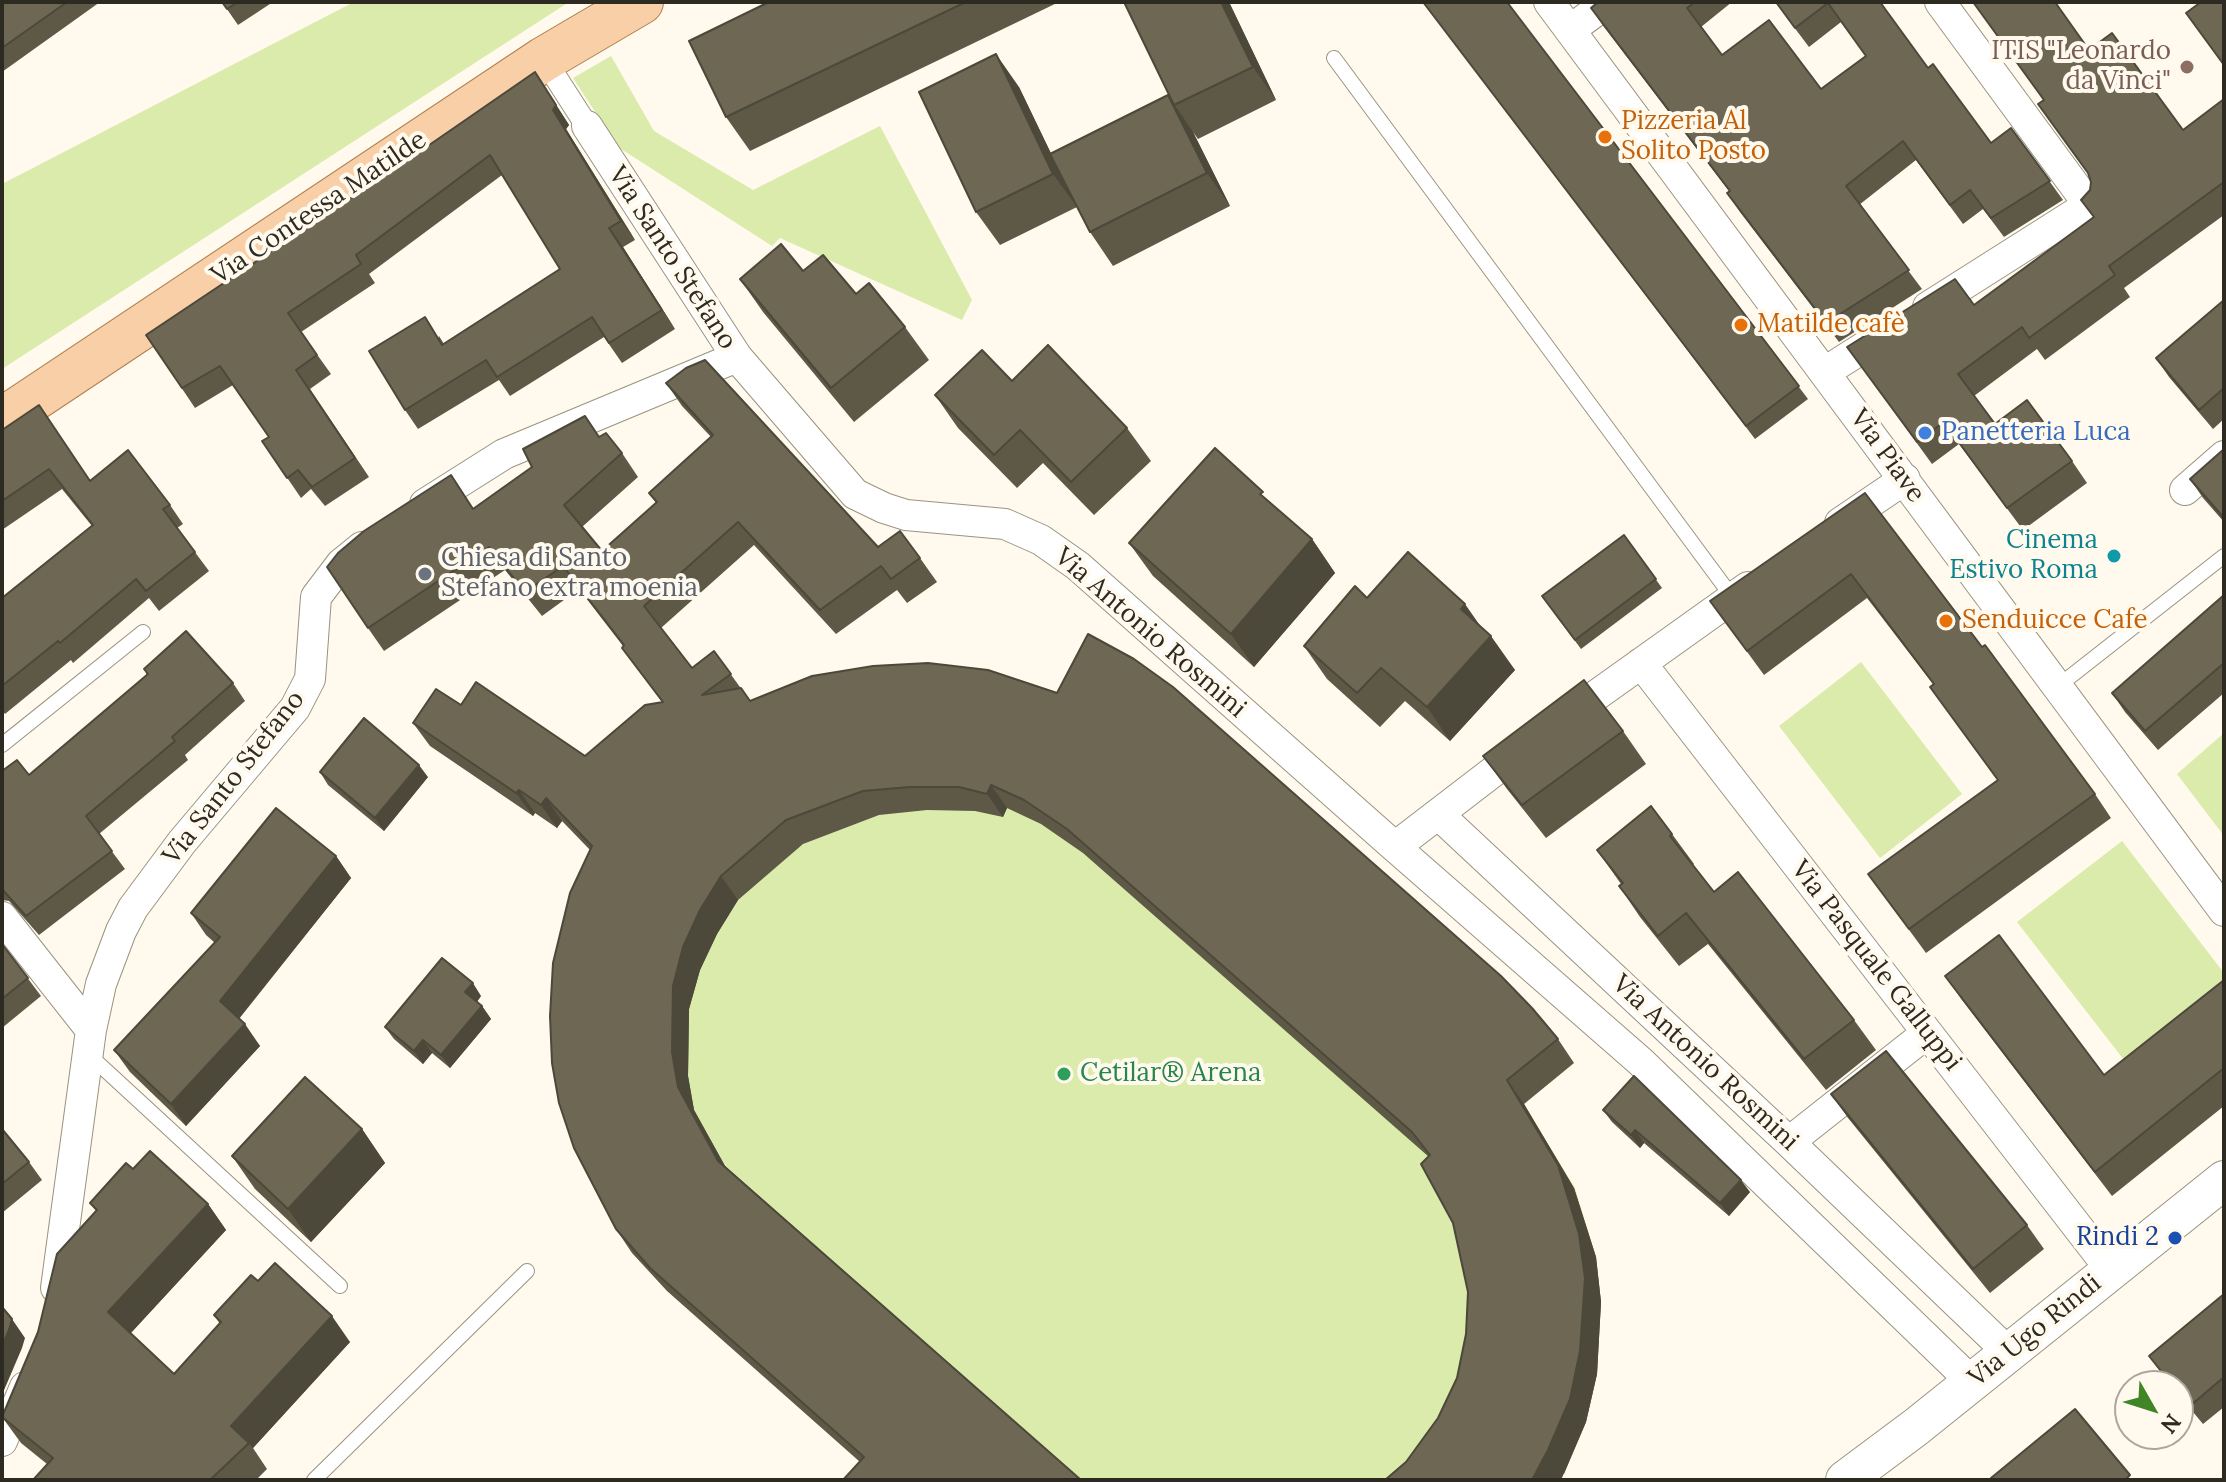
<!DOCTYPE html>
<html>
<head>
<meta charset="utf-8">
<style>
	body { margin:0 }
	#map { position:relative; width:2226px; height:1482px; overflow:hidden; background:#fffaed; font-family:Lora,serif }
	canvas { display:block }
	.frame { position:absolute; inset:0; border:4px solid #2d2a22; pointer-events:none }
	.north { position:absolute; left:2114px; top:1370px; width:80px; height:80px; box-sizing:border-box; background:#fffaed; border:2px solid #aba79c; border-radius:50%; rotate:129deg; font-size:22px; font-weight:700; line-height:32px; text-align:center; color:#2d2a22 }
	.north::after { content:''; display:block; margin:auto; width:28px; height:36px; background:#418529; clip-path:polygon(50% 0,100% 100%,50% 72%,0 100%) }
</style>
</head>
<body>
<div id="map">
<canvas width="2226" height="1482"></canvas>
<div class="frame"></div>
<div class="north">N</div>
</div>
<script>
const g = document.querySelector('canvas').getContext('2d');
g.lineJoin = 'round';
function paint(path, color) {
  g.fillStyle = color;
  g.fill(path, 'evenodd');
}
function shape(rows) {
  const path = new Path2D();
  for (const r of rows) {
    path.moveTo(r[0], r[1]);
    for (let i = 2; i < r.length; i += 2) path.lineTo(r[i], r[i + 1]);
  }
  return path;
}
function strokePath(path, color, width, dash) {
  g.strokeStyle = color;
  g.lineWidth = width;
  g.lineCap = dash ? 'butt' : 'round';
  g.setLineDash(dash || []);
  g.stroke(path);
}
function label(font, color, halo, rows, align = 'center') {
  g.font = font + ' Lora,serif';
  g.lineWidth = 8;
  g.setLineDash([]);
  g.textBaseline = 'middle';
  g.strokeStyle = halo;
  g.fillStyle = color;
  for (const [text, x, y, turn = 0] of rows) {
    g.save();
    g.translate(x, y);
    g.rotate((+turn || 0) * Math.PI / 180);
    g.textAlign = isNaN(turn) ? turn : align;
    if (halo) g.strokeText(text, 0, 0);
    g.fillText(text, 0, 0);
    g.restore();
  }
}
paint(shape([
	[354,2,569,2,2,369,2,184],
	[611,56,654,131,753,190,880,126,972,300,962,320,780,238,772,246,618,147,573,78],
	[1861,662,1962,794,1880,858,1779,726],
	[790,713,1549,1032,1574,1063,1524,1104,1575,1188,1596,1257,1601,1302,1597,1374,1586,1422,1561,1480,880,1480,610,1213],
	[2224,733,2224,836,2177,774],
	[2122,841,2224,973,2224,983,2124,1060,2017,922]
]), '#dbebab');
const service = shape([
	[1334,58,1733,598],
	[2057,687,2224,556],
	[2,745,143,632],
	[88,1054,340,1286],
	[314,1480,527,1271]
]);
const pedestrian = shape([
	[544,59,587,126]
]);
const minor = shape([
	[1549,2,2224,911],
	[1570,30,1608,2],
	[587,126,737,357,855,494,884,508,906,515,1005,524,1041,540,1078,566,1395,847],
	[1928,307,2089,205,1940,2],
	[1825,372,1888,332],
	[2185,490,2224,456],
	[425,504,504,454,737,357],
	[1840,523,1905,479],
	[1641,663,2111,1270],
	[1563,719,1748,587],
	[1438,814,1524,748],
	[2,917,91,1030],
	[1789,1142,1927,1033],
	[56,1288,91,1030,101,984,121,931,133,908,182,842,295,708,310,679,316,597,341,564,362,547],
	[1972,1382,1641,1062,1395,847,1438,814,1789,1142,2008,1352],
	[2,1441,25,1387]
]);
const tertiary = shape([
	[1845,1480,1916,1427,2224,1180]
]);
const primary = shape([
	[2,420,544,59,641,2]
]);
strokePath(service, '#99937f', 16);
strokePath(pedestrian, '#99937f', 24);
strokePath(minor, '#99937f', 32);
strokePath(tertiary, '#99937f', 40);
strokePath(primary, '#ae8051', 46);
strokePath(service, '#fff', 14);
strokePath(pedestrian, '#fff', 22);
strokePath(minor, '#fff', 30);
strokePath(tertiary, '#fff', 38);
strokePath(primary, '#f8cfa6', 44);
paint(shape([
	[2,2,100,2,2,72],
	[222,2,273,2,238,25],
	[769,2,1059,2,750,151,726,117],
	[1229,2,1276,100,1198,139,1193,132,1230,206,1113,266,1090,232,1077,207,1000,245,976,212,1019,87,1051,154,1173,102],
	[1423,2,1507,2,1808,399,1755,439],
	[1598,2,1732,2,1701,27,1722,55,1821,89,1866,56,1841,22,1809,47,1775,2,1880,2,1928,68,1991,143,2011,128,2063,200,2004,237,1983,209,1963,224,1916,160,1859,205,1922,289,1839,342,1740,212,1727,193,1729,191,1604,27,1591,8],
	[2089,50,2183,130,2224,99,2224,215,2124,288,2130,297,2045,360,2037,349,1974,396,1995,424,2072,461,2087,483,2023,530,1959,444,1932,464,1847,347,1974,305,2094,218,2081,200,2090,190,2091,182,2089,175],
	[535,72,569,125,566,129,635,240,623,247,675,329,622,363,604,337,510,396,499,380,418,429,405,410,439,336,444,344,560,269,502,175,369,274,375,283,301,332,331,374,310,389,369,477,325,506,311,489,301,498,262,441,269,437,233,385,195,408,146,335,393,170],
	[803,271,856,294,905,327,929,360,854,422,763,312,740,279],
	[2224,300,2224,419,2213,429,2169,377,2156,358],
	[666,383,878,547,920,558,937,582,907,603,897,590,836,634,754,545,661,628,692,668,714,651,750,701,812,676,1558,1039,1574,1063,1524,1104,1574,1188,1596,1257,1601,1302,1597,1374,1586,1422,1564,1474,1406,1462,1438,1418,1457,1378,1466,1334,1468,1292,1453,1223,1429,1157,1083,853,1041,824,1007,808,1003,817,975,811,927,810,879,815,803,844,738,900,717,934,700,970,689,1009,688,1076,694,1110,725,1166,1081,1480,860,1462,667,1291,632,1253,616,1229,590,850,562,821,557,828,535,813,533,816,430,746,413,723,461,705,585,756,662,702,622,648,623,646,579,589,542,616,505,570,384,651,368,628,474,508,600,437,622,453,638,477,582,527,602,551,656,503,649,493,711,437,682,406],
	[935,395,1127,428,1151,461,1094,515,1043,463,1017,488,958,428],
	[2,430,90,480,170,505,183,524,177,528,209,571,159,611,149,598,73,663,71,660,5,714,2,710,2,598,92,526,62,489,2,530],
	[2224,449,2224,522,2203,498,2190,479],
	[1865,493,2095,794,2111,818,1926,953,1868,874,1998,780,1930,687,1933,684,1867,598,1764,675,1710,601],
	[1272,504,1312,539,1335,573,1254,667,1153,576,1129,543],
	[1624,535,1662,588,1581,649,1542,596],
	[2224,595,2224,693,2158,750,2125,712,2112,693],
	[1482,628,1515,670,1450,741,1405,701,1380,727,1327,679,1304,646],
	[144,669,233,683,245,701,185,755,188,760,99,834,125,869,39,935,9,901,2,900,2,771,29,775,147,675],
	[1623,731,1646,764,1546,838,1507,789,1483,756],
	[320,772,428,777,384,831,328,785],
	[1672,834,1694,864,1693,865,1714,892,1854,1020,1876,1050,1826,1090,1708,944,1679,966,1640,917,1619,886,1621,884,1597,850],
	[336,856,351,878,239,1019,260,1046,186,1126,130,1072,114,1050,215,943,206,935,191,913],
	[2,944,41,996,2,1028],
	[1945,976,2104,1075,2224,980,2224,1106,2112,1196,1962,1000],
	[481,996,477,1002,482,1006,491,1019,450,1068,432,1053,423,1064,394,1039,385,1027],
	[1831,1094,2027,1225,2044,1249,1990,1293,1848,1118],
	[1603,1110,1750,1192,1729,1216,1644,1143,1640,1148,1612,1122],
	[2,1129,29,1162,42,1180,2,1213],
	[362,1129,385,1163,311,1242,255,1189,232,1156],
	[133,1169,208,1204,226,1230,131,1333,174,1374,220,1324,214,1315,258,1281,350,1342,253,1448,267,1469,256,1480,33,1480,47,1464,21,1443,2,1417,96,1211,90,1203],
	[2224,1294,2224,1407,2203,1424,2178,1394,2178,1386,2171,1386,2149,1356]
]), '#5e5947');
paint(shape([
	[1221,2,1229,2,1276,100,1253,67],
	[996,54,1019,87,1077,207,1053,174],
	[535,72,569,125,566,129,635,240,621,221,553,110],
	[1168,95,1193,132,1230,206,1207,173],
	[609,228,623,247,675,329,662,310],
	[1312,539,1335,573,1254,667,1231,634],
	[1465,604,1488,637,1461,609],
	[1491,636,1515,670,1450,741,1427,707],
	[419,765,428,777,384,831,375,818],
	[991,785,1007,808,1003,817,987,794],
	[519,790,535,813,533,816,516,793],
	[546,798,562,821,557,828,541,805],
	[336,856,351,878,235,1023,220,1001],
	[721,876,738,900,717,934,700,970,689,1009,688,1076,694,1110,735,1184,718,1161,678,1087,672,1052,673,986,683,947,700,910],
	[473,983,481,996,474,1005,465,992],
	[482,1006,491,1019,450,1068,441,1055],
	[245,1024,260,1046,186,1126,171,1104],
	[423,1040,432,1053,423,1064,414,1051],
	[1507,1080,1524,1104,1574,1188,1596,1257,1601,1302,1597,1374,1586,1422,1561,1480,1532,1480],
	[362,1129,385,1163,311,1242,288,1209],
	[1635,1130,1644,1143,1640,1148,1631,1135],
	[1741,1180,1750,1192,1729,1216,1720,1203],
	[208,1204,226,1230,126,1338,108,1312],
	[332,1316,350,1342,253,1448,249,1443,231,1426],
	[12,1319,25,1338,22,1348,2,1395,2,1346]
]), '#4c483a');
const building = shape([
	[2,2,67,2,2,48,2,2],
	[222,2,238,2,227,9,222,2],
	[769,2,966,2,726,117,689,41,769,2],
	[1124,2,1221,2,1253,67,1174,105,1124,2],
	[1423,2,1507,2,1799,386,1746,426,1423,2],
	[1598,2,1695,2,1687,8,1722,55,1769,20,1821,89,1866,56,1828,3,1795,28,1776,2,1880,2,1928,68,1933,64,1991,143,2011,128,2050,181,1991,218,1970,190,1950,205,1903,141,1846,186,1909,270,1826,323,1727,193,1730,191,1591,8,1598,2],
	[1973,2,2055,2,2089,50,2112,33,2183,130,2224,99,2224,182,2109,266,2115,275,2029,338,2022,327,1958,374,1995,424,2027,400,2072,461,2007,508,1944,422,1917,442,1847,347,1955,279,1974,305,2094,217,2081,200,2090,190,2091,182,2088,173,2038,104,2044,100,1973,2],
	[2201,2,2224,2,2224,65,2186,13,2201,2],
	[996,54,1053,174,976,212,919,92,996,54],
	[535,72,556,105,553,110,621,221,609,228,662,310,609,343,592,317,497,377,486,360,405,410,369,351,425,317,442,345,560,269,490,155,356,255,361,264,288,313,317,355,296,370,355,458,312,487,298,470,287,478,262,441,269,437,220,366,182,388,146,335,393,170,535,72],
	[1168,95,1207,173,1090,232,1050,154,1168,95],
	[781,244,803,271,823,255,856,294,869,283,905,327,831,388,740,279,781,244],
	[2224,300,2224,388,2199,410,2156,358,2224,300],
	[1048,345,1127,428,1071,482,1020,430,994,455,935,395,982,350,1012,381,1048,345],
	[705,360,878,547,900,531,920,558,891,579,881,566,820,610,738,522,644,606,692,668,714,651,731,674,702,695,741,688,750,701,812,676,873,666,928,663,988,670,1057,693,1088,634,1134,659,1173,687,1501,976,1532,1008,1558,1039,1507,1080,1558,1165,1579,1234,1585,1278,1580,1351,1570,1399,1548,1450,1532,1480,1385,1480,1406,1462,1438,1418,1457,1378,1466,1334,1468,1292,1453,1223,1421,1164,1430,1155,1412,1132,1067,829,1024,800,991,785,987,794,959,787,910,787,863,791,786,820,721,876,700,910,683,947,673,986,672,1052,678,1087,718,1161,1081,1480,843,1480,864,1457,650,1268,616,1229,574,1148,559,1103,552,1063,550,1016,553,963,570,893,592,846,546,798,541,805,519,790,516,793,413,723,436,689,461,705,476,682,585,756,645,705,663,702,622,648,624,645,563,566,525,592,489,547,368,628,327,567,338,553,364,531,451,475,473,509,532,467,523,449,585,416,599,437,606,433,622,453,564,505,602,551,657,502,649,493,713,435,666,383,686,368,705,360],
	[39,405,90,481,128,450,170,505,163,509,195,552,146,591,136,579,60,643,58,641,2,686,2,598,93,525,49,469,2,501,2,430,39,405],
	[1215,448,1263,492,1260,494,1312,539,1231,634,1129,543,1215,448],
	[2224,449,2224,518,2190,479,2224,449],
	[1865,493,1982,647,1985,645,2095,794,1909,929,1868,874,1998,780,1930,687,1934,684,1851,574,1747,651,1710,601,1865,493],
	[1624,535,1656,579,1575,640,1542,596,1624,535],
	[1408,552,1465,604,1461,609,1491,636,1427,707,1381,668,1357,693,1304,646,1355,586,1367,598,1408,552],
	[2224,595,2224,663,2145,731,2112,693,2224,595],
	[186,631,233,683,172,737,175,741,86,816,112,851,26,916,2,889,2,771,17,760,29,775,148,674,144,669,186,631],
	[1584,680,1623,731,1522,805,1483,756,1584,680],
	[364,718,419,765,375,818,320,772,364,718],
	[1651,806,1672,834,1670,836,1714,892,1738,872,1854,1020,1804,1059,1686,913,1658,936,1619,886,1623,883,1597,850,1651,806],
	[276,808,336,856,220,1001,245,1024,171,1104,114,1050,220,937,191,913,276,808],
	[1999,935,2104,1075,2224,980,2224,1068,2095,1172,1945,976,1999,935],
	[2,944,28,978,2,999,2,944],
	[442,958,473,983,465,992,482,1006,441,1055,423,1040,414,1051,385,1027,442,958],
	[1886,1051,2027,1225,1973,1269,1831,1094,1886,1051],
	[1634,1076,1741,1180,1720,1203,1635,1130,1631,1135,1603,1110,1634,1076],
	[305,1077,362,1129,288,1209,232,1156,305,1077],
	[2,1129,29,1162,2,1184,2,1129],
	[150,1151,208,1204,108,1312,174,1374,221,1322,214,1315,251,1275,258,1281,275,1263,332,1316,231,1426,249,1443,210,1480,33,1480,53,1458,2,1417,38,1332,57,1254,97,1210,90,1203,126,1163,133,1169,150,1151],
	[2224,1294,2224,1377,2190,1406,2178,1392,2178,1386,2173,1386,2149,1356,2224,1294],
	[2,1307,12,1319,9,1330,2,1346,2,1307],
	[2075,1409,2130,1475,2125,1480,1992,1480,1991,1478,2075,1409]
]);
paint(building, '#6d6753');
strokePath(building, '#4c483a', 2);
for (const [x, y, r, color] of [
	[2187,67,8,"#8d6e63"],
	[1605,137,8,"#e8710a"],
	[1741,325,8,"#e8710a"],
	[1925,433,8,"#3f7fe0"],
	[2114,556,8,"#0f9aa8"],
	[425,574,8,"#6b7280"],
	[1946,621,8,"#e8710a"],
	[1064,1074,8,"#2e9e5b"],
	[2175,1238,8,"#1a4fb4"]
]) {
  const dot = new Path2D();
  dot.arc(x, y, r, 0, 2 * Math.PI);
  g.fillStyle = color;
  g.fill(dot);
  strokePath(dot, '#fffaed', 3);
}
label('26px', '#785e54', '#fffaed', [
	["ITIS \"Leonardo",2171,52],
	["da Vinci\"",2171,82]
], 'right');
label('26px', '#c56008', '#fffaed', [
	["Pizzeria Al",1621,122],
	["Solito Posto",1621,152],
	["Matilde cafè",1757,325],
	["Senduicce Cafe",1962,621]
], 'left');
label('26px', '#2d2a22', '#fffaed', [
	["Via Contessa Matilde",319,208,-34],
	["Via Santo Stefano",672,258,57],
	["Via Piave",1887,456,54],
	["Via Antonio Rosmini",1150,633,41],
	["Via Santo Stefano",234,778,-52],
	["Via Pasquale Galluppi",1876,966,52],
	["Via Antonio Rosmini",1705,1063,43],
	["Via Ugo Rindi",2035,1331,-39]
]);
label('26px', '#366cbe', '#fffaed', [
	["Panetteria Luca",1941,433]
], 'left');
label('26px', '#0d838f', '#fffaed', [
	["Cinema",2098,541],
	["Estivo Roma",2098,571]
], 'right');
label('26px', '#5b616d', '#fffaed', [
	["Chiesa di Santo",441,559],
	["Stefano extra moenia",441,589]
], 'left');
label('26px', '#27864d', '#fffaed', [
	["Cetilar® Arena",1080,1074]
], 'left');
label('26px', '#164399', '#fffaed', [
	["Rindi 2",2159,1238]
], 'right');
</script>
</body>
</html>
